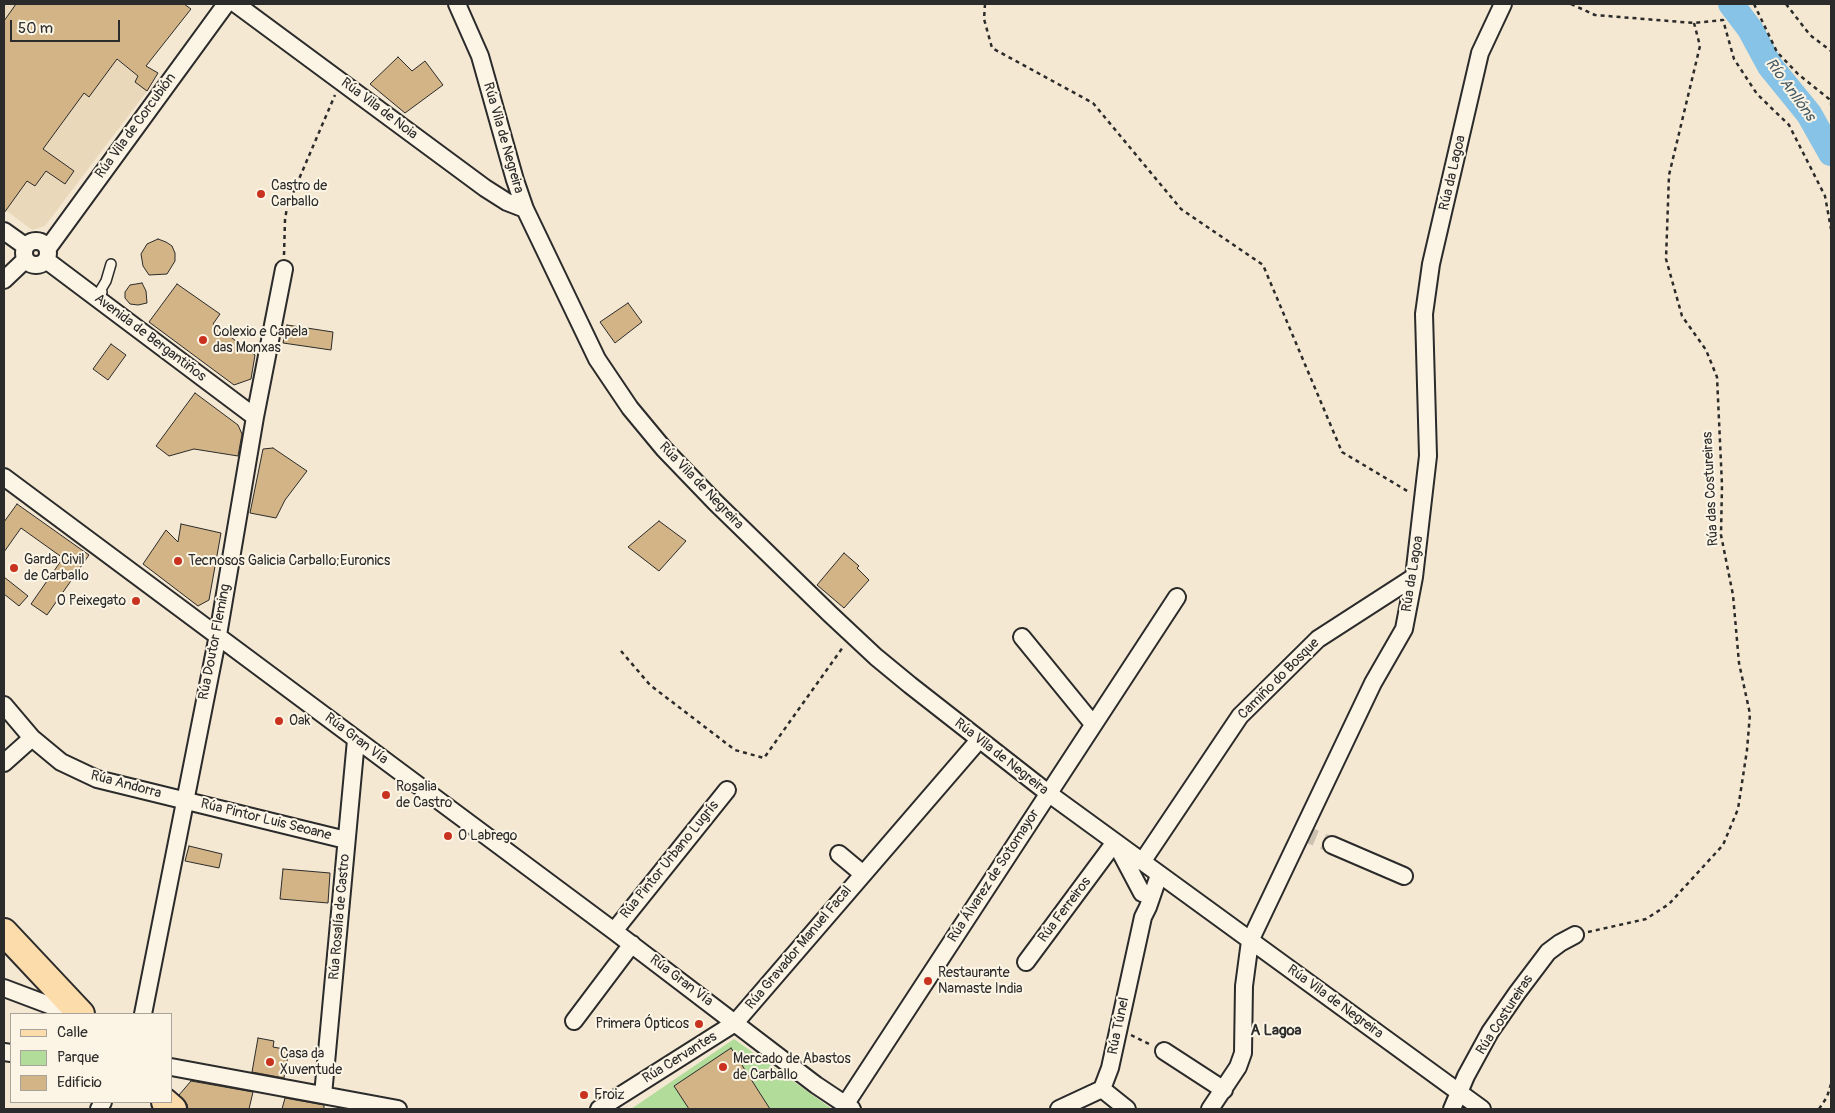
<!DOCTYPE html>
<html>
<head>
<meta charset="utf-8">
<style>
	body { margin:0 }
	#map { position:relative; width:1835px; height:1113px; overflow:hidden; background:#f4e8d2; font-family:Pangolin,sans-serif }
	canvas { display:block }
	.frame { position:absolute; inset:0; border:5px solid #2b2b2b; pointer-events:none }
	.legend { position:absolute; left:10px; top:1013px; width:162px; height:90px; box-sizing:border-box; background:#fcf5e5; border:1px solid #a8a49b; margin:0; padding:6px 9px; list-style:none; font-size:15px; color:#2b2b2b }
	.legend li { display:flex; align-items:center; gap:10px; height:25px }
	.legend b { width:25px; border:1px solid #a8a49b }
	.scale { position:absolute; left:10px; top:20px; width:110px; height:22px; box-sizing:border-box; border:2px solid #2b2b2b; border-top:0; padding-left:6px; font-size:15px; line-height:18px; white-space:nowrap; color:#2b2b2b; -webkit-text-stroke:4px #fcf5e5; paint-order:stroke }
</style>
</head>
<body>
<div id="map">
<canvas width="1835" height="1113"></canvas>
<div class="frame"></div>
<ul class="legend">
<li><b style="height:6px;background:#fddcac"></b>Calle</li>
<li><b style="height:14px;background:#b1dc9a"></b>Parque</li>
<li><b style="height:14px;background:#d2b486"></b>Edificio</li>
</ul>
<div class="scale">50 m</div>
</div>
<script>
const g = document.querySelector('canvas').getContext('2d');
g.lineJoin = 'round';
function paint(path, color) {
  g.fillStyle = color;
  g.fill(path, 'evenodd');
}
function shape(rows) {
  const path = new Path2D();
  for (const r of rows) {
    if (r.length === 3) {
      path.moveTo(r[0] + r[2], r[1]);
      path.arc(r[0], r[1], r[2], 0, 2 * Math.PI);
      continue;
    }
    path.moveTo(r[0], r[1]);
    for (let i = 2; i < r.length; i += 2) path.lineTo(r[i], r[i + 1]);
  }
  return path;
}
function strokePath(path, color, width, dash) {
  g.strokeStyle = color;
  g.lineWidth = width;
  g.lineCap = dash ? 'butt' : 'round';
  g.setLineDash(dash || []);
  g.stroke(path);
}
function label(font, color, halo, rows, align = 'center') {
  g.font = font + ' Pangolin,sans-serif';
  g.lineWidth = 4;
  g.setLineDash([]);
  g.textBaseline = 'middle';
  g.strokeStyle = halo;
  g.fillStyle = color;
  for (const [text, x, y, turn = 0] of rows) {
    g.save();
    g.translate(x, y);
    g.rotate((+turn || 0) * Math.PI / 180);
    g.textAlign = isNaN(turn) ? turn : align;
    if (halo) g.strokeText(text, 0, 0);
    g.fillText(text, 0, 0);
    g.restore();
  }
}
paint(shape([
	[6,4,42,4,138,76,147,91,45,226,32,230,4,209,4,6]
]), '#ead8bb');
paint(shape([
	[734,1039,832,1109,631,1109]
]), '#b1dc9a');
strokePath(shape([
	[1731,4,1750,29,1770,66,1809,114,1831,153]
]), '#86c3e6', 26);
const building = shape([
	[16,4,184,4,191,9,146,66,158,73,147,91,135,82,138,76,117,59,89,97,84,93,43,149,74,171,65,184,46,171,35,186,27,181,4,213,4,21,16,4],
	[398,57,412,71,425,61,443,85,405,113,370,84,398,57],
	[158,239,166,242,172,246,175,253,175,261,167,274,149,275,143,266,141,254,147,244,158,239],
	[142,283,146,291,147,303,138,305,130,304,125,298,125,292,130,285,142,283],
	[177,284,220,314,213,324,255,355,251,379,234,385,149,322,177,284],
	[628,303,642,322,615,343,600,322,628,303],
	[287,325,333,332,331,350,283,343,287,325],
	[111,344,126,355,108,380,93,369,111,344],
	[195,393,238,425,242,434,238,456,194,449,169,456,156,446,195,393],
	[273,448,307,471,285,500,276,518,250,513,263,449,273,448],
	[17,504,89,555,47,615,31,604,63,558,21,528,4,552,4,522,17,504],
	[659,521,686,541,659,571,628,547,659,521],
	[181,524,221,533,209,600,198,606,143,564,166,530,178,542,181,524],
	[844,553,859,566,857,568,869,580,844,608,817,585,844,553],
	[4,577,28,596,19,606,4,594,4,577],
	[189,846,222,854,219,868,185,861,189,846],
	[283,869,330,873,328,903,280,899,283,869],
	[258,1038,274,1041,273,1047,289,1050,284,1078,252,1072,258,1038],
	[731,1048,770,1109,689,1109,674,1086,731,1048],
	[191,1081,253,1092,249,1109,188,1109,187,1104,179,1095,191,1081],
	[285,1098,324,1105,324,1109,282,1109,285,1098]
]);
paint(building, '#d2b486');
strokePath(building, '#2b2b2b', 1);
strokePath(shape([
	[1301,832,1332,845]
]), '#ccc2b1', 16, [16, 8]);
const lane = shape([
	[98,299,102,292,100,291,106,281,111,264]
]);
const street = shape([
	[236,4,485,188,507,202,525,209],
	[457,4,480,56,515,180,525,209,597,359,630,408,664,449,715,502,830,614,876,657,910,685,1048,793,1482,1109],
	[4,231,25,246],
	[36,253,12],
	[48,248,226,4],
	[46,260,255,417],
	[4,280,25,260],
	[4,477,614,931,816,1085,852,1109],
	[1022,637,1093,724],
	[4,705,32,738,61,762,97,779,346,840],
	[4,763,32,738],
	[1332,845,1404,876],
	[839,854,863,874],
	[1142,862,1240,716,1318,639,1414,577],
	[614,931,727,790],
	[1026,962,1115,842,1142,893],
	[4,988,73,1014],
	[143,1014,218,635,255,417,284,269],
	[574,1021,632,944],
	[1164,1051,1224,1090],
	[4,1052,11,1053],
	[171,1067,398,1109],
	[1102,1089,1127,1109],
	[323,1095,356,740],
	[845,1105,1177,597],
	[99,1109,103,1102],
	[599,1109,735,1023,979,740],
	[1059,1109,1102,1089,1110,1068,1143,917,1148,907,1159,875],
	[1210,1109,1238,1067,1243,1053,1244,986,1250,941,1373,683,1404,629,1414,577,1428,456,1424,314,1431,264,1480,53,1503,4],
	[1452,1109,1466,1076,1490,1032,1517,993,1548,952,1560,943,1575,935]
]);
const primary = shape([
	[4,932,81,1014],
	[165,1102,173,1109]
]);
strokePath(lane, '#2b2b2b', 12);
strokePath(street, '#2b2b2b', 20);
strokePath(primary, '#2b2b2b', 30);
strokePath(shape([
	[985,4,984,19,992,48,1093,103,1181,209,1263,265,1342,452,1409,492],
	[1571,4,1595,15,1694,23,1723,20,1734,59,1757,94,1789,125,1825,196,1831,229],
	[1754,4,1777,52,1798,74,1829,99,1831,104],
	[1786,4,1810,35,1831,51],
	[284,255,285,220,287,207,335,95],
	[621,651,650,685,735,750,764,758,843,647],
	[1588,932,1646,919,1669,904,1723,845,1738,809,1747,750,1750,714,1739,663,1733,595,1721,535,1722,485,1717,377,1706,350,1682,316,1666,259,1669,175,1700,46,1694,23],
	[1131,1035,1151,1045],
	[1819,1109,1827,1097,1831,1084]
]), '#2b2b2b', 2.5, [4, 4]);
strokePath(lane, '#fcf5e5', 9);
strokePath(street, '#fcf5e5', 16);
strokePath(primary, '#fddcac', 26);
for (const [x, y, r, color] of [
	[261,194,5,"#c8321e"],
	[203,340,5,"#c8321e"],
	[178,561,5,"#c8321e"],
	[14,568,5,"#c8321e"],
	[136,601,5,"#c8321e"],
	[279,721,5,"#c8321e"],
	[386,795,5,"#c8321e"],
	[448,836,5,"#c8321e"],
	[928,981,5,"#c8321e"],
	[699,1024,5,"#c8321e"],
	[270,1062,5,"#c8321e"],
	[723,1067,5,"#c8321e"],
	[584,1095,5,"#c8321e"]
]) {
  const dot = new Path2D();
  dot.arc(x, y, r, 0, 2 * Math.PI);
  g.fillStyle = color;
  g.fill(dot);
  strokePath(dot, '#fcf5e5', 2);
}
label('14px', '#2b2b2b', '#fcf5e5', [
	["Rúa Vila de Noia",379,109,37],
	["Rúa Vila de Corcubión",136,126,-54],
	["Rúa Vila de Negreira",503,138,74],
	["Rúa da Lagoa",1453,173,-77],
	["Avenida de Bergantiños",150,338,37],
	["Rúa Vila de Negreira",701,486,46],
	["Rúa das Costureiras",1711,489,-93],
	["Rúa da Lagoa",1413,574,-81],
	["Rúa Doutor Fleming",215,642,-79],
	["Camiño do Bosque",1279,679,-45],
	["Rúa Gran Vía",356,739,37],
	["Rúa Vila de Negreira",1001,757,38],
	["Rúa Andorra",126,785,15],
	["Rúa Pintor Luis Seoane",266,820,14],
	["Rúa Pintor Urbano Lugrís",670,860,-51],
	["Rúa Álvarez de Sotomayor",994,876,-57],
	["Rúa Ferreiros",1065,910,-53],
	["Rúa Rosalía de Castro",340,917,-85],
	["Rúa Gravador Manuel Facal",799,948,-50],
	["Rúa Gran Vía",681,981,37],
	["Rúa Vila de Negreira",1335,1002,36],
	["Rúa Costureiras",1505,1015,-57],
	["Rúa Túnel",1119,1026,-78],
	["Rúa Cervantes",680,1058,-32]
]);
label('14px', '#2b2b2b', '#fcf5e5', [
	["Castro de",271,186],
	["Carballo",271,202],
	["Colexio e Capela",213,332],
	["das Monxas",213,348],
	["Garda Civil",24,560],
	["de Carballo",24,576],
	["Tecnosos Galicia Carballo;Euronics",188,561],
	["O Peixegato",126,601,"right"],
	["Oak",289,721],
	["Rosalia",396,787],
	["de Castro",396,803],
	["O Labrego",458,836],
	["Restaurante",938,973],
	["Namaste India",938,989],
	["Primera Ópticos",689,1024,"right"],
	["Casa da",280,1054],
	["Xuventude",280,1070],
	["Mercado de Abastos",733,1059],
	["de Carballo",733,1075],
	["Froiz",594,1095]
], 'left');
label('italic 15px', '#465963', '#fcf5e5', [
	["Río Anllóns",1790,90,54]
]);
label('bold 15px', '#2b2b2b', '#fcf5e5', [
	["A Lagoa",1276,1031]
]);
</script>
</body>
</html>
